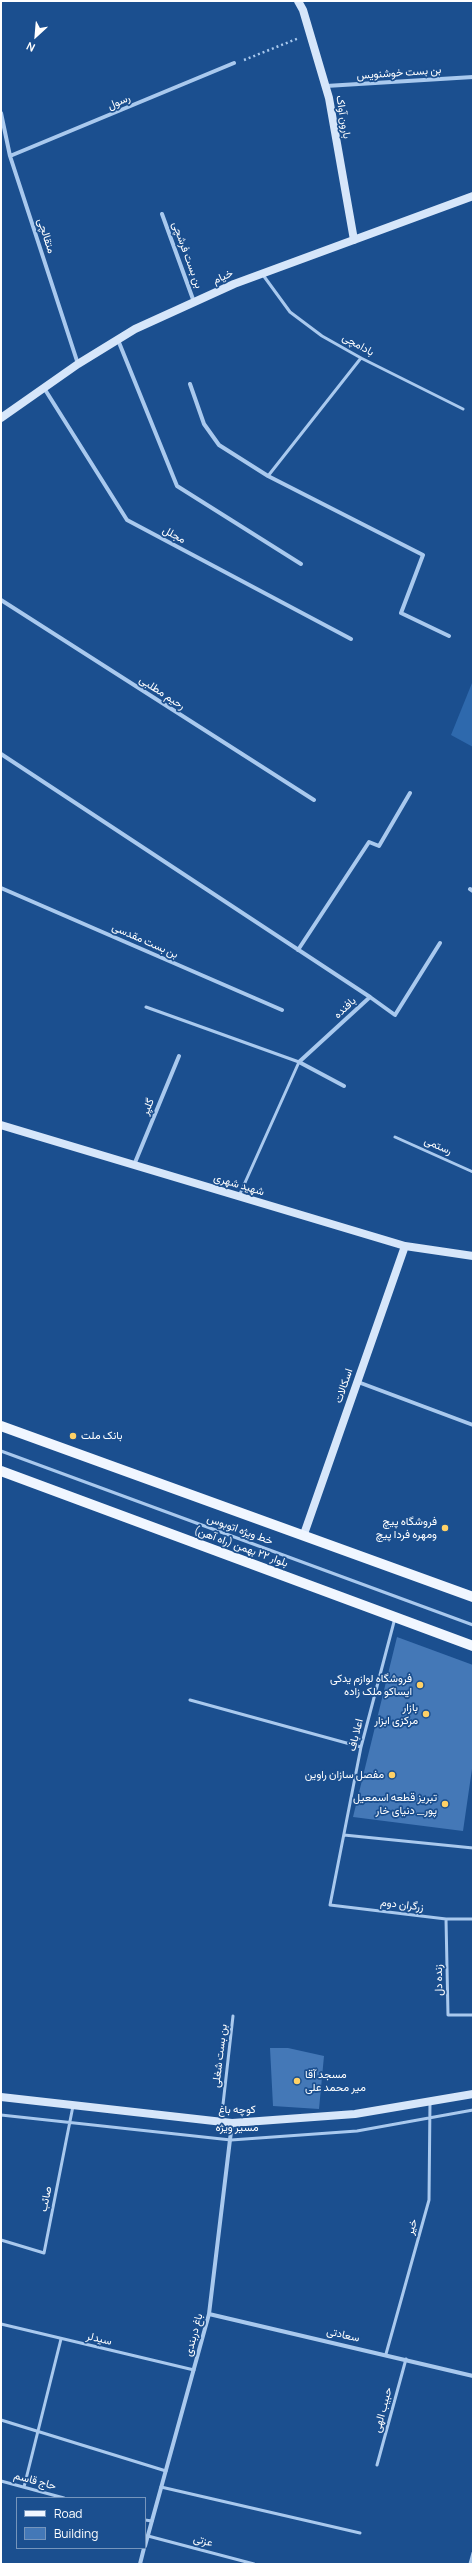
<!DOCTYPE html>
<html>
<head>
<meta charset="utf-8">
<style>
	body { margin:0 }
	#map { position:relative; width:474px; height:2565px; overflow:hidden; background:#1b4f8f; font-family:Manrope,sans-serif }
	canvas { display:block }
	.frame { position:absolute; inset:0; border:2px solid #fff; pointer-events:none }
	.legend { position:absolute; left:16px; top:2497px; width:130px; height:52px; box-sizing:border-box; background:#1b4f8f; border:1px solid #7695bc; margin:0; padding:5px 7px; list-style:none; font-size:12px; color:#fff }
	.legend li { display:flex; align-items:center; gap:8px; height:20px }
	.legend b { width:20px; border:1px solid #7695bc }
	.north { position:absolute; left:16px; top:16px; width:40px; height:40px; -webkit-text-stroke:3px #1b4f8f; paint-order:stroke; rotate:206deg; font-size:11px; font-weight:700; line-height:16px; text-align:center; color:#fff }
	.north::after { content:''; display:block; margin:auto; width:14px; height:18px; background:#fff; clip-path:polygon(50% 0,100% 100%,50% 72%,0 100%) }
</style>
</head>
<body>
<div id="map">
<canvas width="474" height="2565"></canvas>
<div class="frame"></div>
<ul class="legend">
<li><b style="height:5px;background:#f0f6ff"></b>Road</li>
<li><b style="height:11px;background:#4478b7"></b>Building</li>
</ul>
<div class="north">N</div>
</div>
<script>
const g = document.querySelector('canvas').getContext('2d');
g.lineJoin = 'round';
function paint(path, color) {
  g.fillStyle = color;
  g.fill(path, 'evenodd');
}
function shape(rows) {
  const path = new Path2D();
  for (const r of rows) {
    path.moveTo(r[0], r[1]);
    for (let i = 2; i < r.length; i += 2) path.lineTo(r[i], r[i + 1]);
  }
  return path;
}
function strokePath(path, color, width, dash) {
  g.strokeStyle = color;
  g.lineWidth = width;
  g.lineCap = dash ? 'butt' : 'round';
  g.setLineDash(dash || []);
  g.stroke(path);
}
function label(font, color, halo, rows, align = 'center') {
  g.font = font + ' Manrope,Vazirmatn,sans-serif';
  g.lineWidth = 3.5;
  g.setLineDash([]);
  g.textBaseline = 'middle';
  g.strokeStyle = halo;
  g.fillStyle = color;
  for (const [text, x, y, turn = 0] of rows) {
    g.save();
    g.translate(x, y);
    g.rotate((+turn || 0) * Math.PI / 180);
    g.textAlign = isNaN(turn) ? turn : align;
    if (halo) g.strokeText(text, 0, 0);
    g.fillText(text, 0, 0);
    g.restore();
  }
}
paint(shape([
	[472,683,473,684,473,747,451,735]
]), '#2e69ad');
paint(shape([
	[397,1637,473,1665,473,1762,463,1831,353,1817],
	[270,2048,288,2048,324,2056,319,2109,273,2106]
]), '#4478b7');
strokePath(shape([
	[244,60,299,38]
]), '#a9c9ee', 2.5, [2, 3]);
strokePath(shape([
	[263,275,290,312,322,336,361,358,463,409],
	[268,476,361,358],
	[146,1007,299,1062,239,1196],
	[395,1137,473,1172],
	[1,1451,473,1625],
	[395,1618,361,1747,330,1905,446,1919,473,1919],
	[190,1700,361,1747],
	[344,1835,473,1848],
	[446,1919,448,2015,473,2015],
	[1,2115,231,2140,357,2131,473,2110],
	[221,2122,233,2016],
	[1,2240,44,2253,73,2106],
	[1,2324,194,2370],
	[386,2354,429,2200,430,2102],
	[1,2420,166,2471],
	[377,2465,406,2359],
	[1,2481,64,2498],
	[24,2487,61,2339],
	[161,2487,360,2533],
	[145,2520,152,2521],
	[148,2536,254,2564],
	[470,2564,473,2553]
]), '#a9c9ee', 3);
strokePath(shape([
	[326,86,473,77],
	[1,113,10,156,78,364],
	[10,156,234,63],
	[162,214,194,302],
	[118,340,177,486,301,564],
	[190,384,204,424,219,445,268,476,423,555,401,613,449,636],
	[44,388,127,520,351,639],
	[1,600,314,800],
	[1,754,370,997],
	[1,888,282,1010],
	[470,889,473,891],
	[298,950,369,842,379,846,410,793],
	[344,1086,299,1062,370,997,395,1015,440,943],
	[134,1165,179,1056],
	[358,1382,473,1425],
	[209,2314,473,2376],
	[145,2546,209,2314,232,2123],
	[140,2564,144,2548]
]), '#a9c9ee', 4);
strokePath(shape([
	[298,1,303,10,329,98,354,240],
	[1,418,78,364,135,329,234,284,473,196],
	[1,1125,405,1246,473,1256],
	[304,1534,405,1246],
	[1,2097,232,2123,355,2114,473,2094]
]), '#d6e6fa', 8);
strokePath(shape([
	[1,1426,473,1597],
	[1,1471,473,1646]
]), '#f0f6ff', 10);
for (const [x, y, r, color] of [
	[73,1436,4,"#ffd166"],
	[445,1528,4,"#ffd166"],
	[420,1685,4,"#ffd166"],
	[426,1714,4,"#ffd166"],
	[392,1775,4,"#ffd166"],
	[445,1804,4,"#ffd166"],
	[297,2081,4,"#ffd166"]
]) {
  const dot = new Path2D();
  dot.arc(x, y, r, 0, 2 * Math.PI);
  g.fillStyle = color;
  g.fill(dot);
  strokePath(dot, '#1b4f8f', 1.5);
}
label('11px', '#fff', '#1b4f8f', [
	["بن بست خوشنویس",399,73,-4],
	["رسول",119,102,-23],
	["بارون آواک",343,117,80],
	["متقالچی",46,236,72],
	["بن بست فرشچی",187,255,70],
	["خیام",223,277,-24],
	["بادامچی",358,345,29],
	["مجلل",174,535,28],
	["رحیم مطلبی",162,693,33],
	["بن بست مقدسی",145,941,24],
	["بافنده",345,1008,-43],
	["گلپر",148,1107,-68],
	["رستمی",438,1146,24],
	["شهید شهری",239,1185,17],
	["اسکالات",344,1386,-71],
	["خط ویژه اتوبوس",240,1530,20],
	["بلوار ۲۲ بهمن (راه آهن)",241,1547,20],
	["اعلا باف",356,1735,-76],
	["زرگران دوم",402,1905,7],
	["زنده دل",439,1980,-91],
	["بن بست شغلی",220,2056,-83],
	["کوچه باغ",237,2110],
	["مسیر ویژه",237,2128],
	["صائب",46,2199,-79],
	["خیر",412,2227,-75],
	["باغ دربندی",194,2335,-75],
	["سعادتی",343,2335,13],
	["سیدلر",99,2339,13],
	["حبیب الهی",383,2410,-75],
	["حاج قاسم",35,2481,15],
	["عزتی",203,2541,15]
]);
label('11px', '#fff', '#1b4f8f', [
	["بانک ملت",81,1436,"left"],
	["فروشگاه پیچ",437,1522],
	["ومهره فردا پیچ",437,1535],
	["فروشگاه لوازم یدکی",412,1679],
	["ایساکو ملک زاده",412,1692],
	["بازار",418,1708],
	["مرکزی ابزار",418,1721],
	["مفصل سازان راوین",384,1775],
	["تبریز قطعه اسمعیل",437,1798],
	["پور_ دنیای خار",437,1811],
	["مسجد آقا",305,2075,"left"],
	["میر محمد علی",305,2088,"left"]
], 'right');
</script>
</body>
</html>
